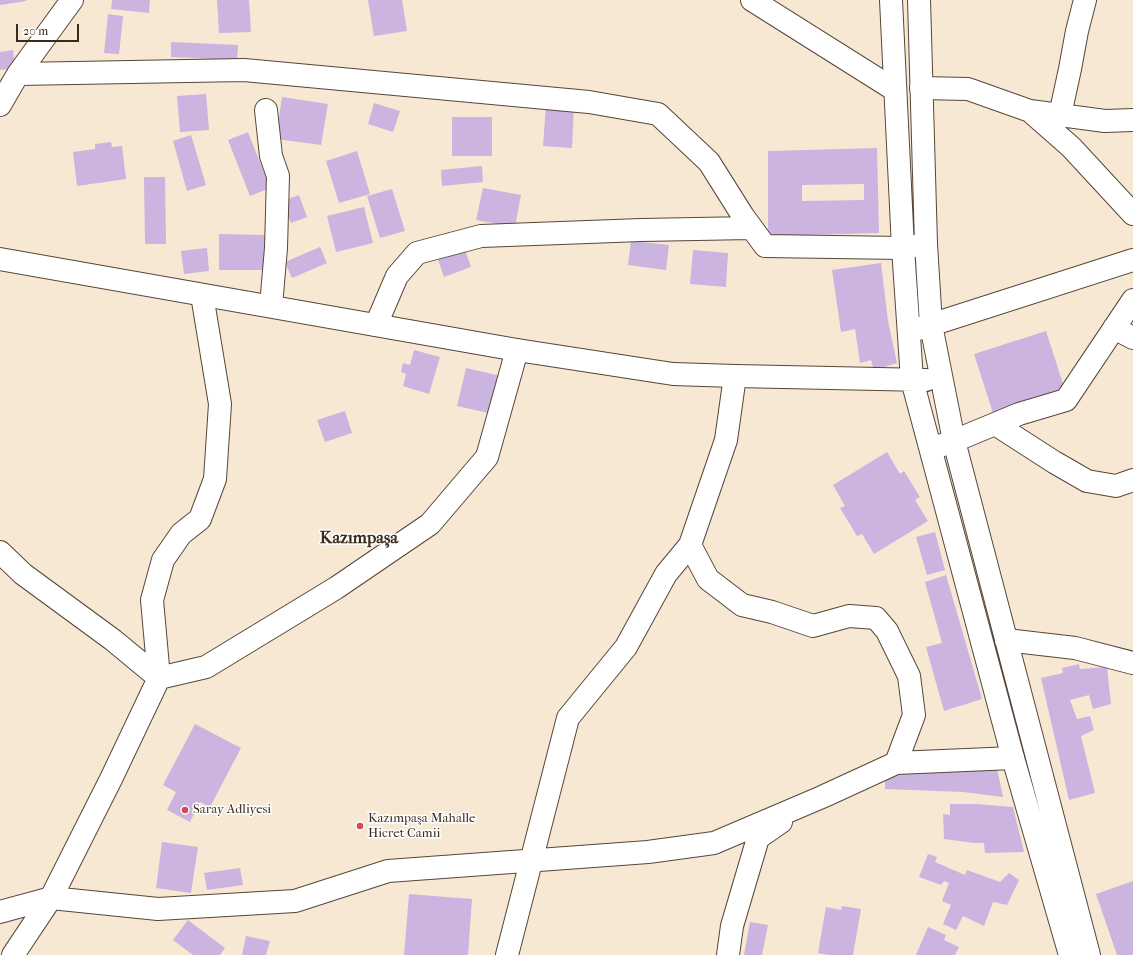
<!DOCTYPE html>
<html>
<head>
<meta charset="utf-8">
<style>
	body { margin:0 }
	#map { position:relative; width:1133px; height:955px; overflow:hidden; background:#f7e8d4; font-family:"IM FELL French Canon",serif }
	canvas { display:block }
	.scale { position:absolute; left:16px; top:24px; width:63px; height:18px; box-sizing:border-box; border:2px solid #3b2a1e; border-top:0; padding-left:5px; font-size:12px; line-height:14px; white-space:nowrap; color:#3b2a1e; -webkit-text-stroke:3px #fff; paint-order:stroke }
</style>
</head>
<body>
<div id="map">
<canvas width="1133" height="955"></canvas>
<div class="scale">20 m</div>
</div>
<script>
const g = document.querySelector('canvas').getContext('2d');
g.lineJoin = 'round';
function paint(path, color) {
  g.fillStyle = color;
  g.fill(path, 'evenodd');
}
function shape(rows) {
  const path = new Path2D();
  for (const r of rows) {
    path.moveTo(r[0], r[1]);
    for (let i = 2; i < r.length; i += 2) path.lineTo(r[i], r[i + 1]);
  }
  return path;
}
function strokePath(path, color, width, dash) {
  g.strokeStyle = color;
  g.lineWidth = width;
  g.lineCap = dash ? 'butt' : 'round';
  g.setLineDash(dash || []);
  g.stroke(path);
}
function label(font, color, halo, rows, align = 'center') {
  g.font = font + ' "IM FELL French Canon",serif';
  g.lineWidth = 3;
  g.setLineDash([]);
  g.textBaseline = 'middle';
  g.strokeStyle = halo;
  g.fillStyle = color;
  for (const [text, x, y, turn = 0] of rows) {
    g.save();
    g.translate(x, y);
    g.rotate((+turn || 0) * Math.PI / 180);
    g.textAlign = isNaN(turn) ? turn : align;
    if (halo) g.strokeText(text, 0, 0);
    g.fillText(text, 0, 0);
    g.restore();
  }
}
paint(shape([
	[0,0,26,0,26,1,0,5],
	[112,0,150,0,149,13,111,9],
	[217,0,249,0,251,32,219,33],
	[368,0,402,0,407,31,374,36],
	[108,14,123,16,119,54,104,53],
	[171,42,238,45,237,60,171,57],
	[13,50,15,68,0,70,0,52],
	[206,94,209,130,180,132,177,96],
	[282,97,328,104,321,145,276,139],
	[374,103,400,111,393,132,368,124],
	[546,105,574,107,572,148,543,146],
	[452,117,492,117,492,156,452,156],
	[248,132,270,188,250,196,228,140],
	[191,135,206,185,187,191,173,141],
	[111,142,112,147,122,146,126,179,77,186,73,152,95,149,95,144],
	[877,148,879,233,768,236,768,151],
	[864,184,864,200,802,201,802,185],
	[357,151,370,194,339,203,326,161],
	[482,166,483,182,442,186,441,170],
	[144,177,165,177,166,244,145,244],
	[483,188,521,195,515,227,476,220],
	[392,189,405,231,380,238,367,196],
	[299,195,307,217,291,223,282,201],
	[364,207,373,243,336,252,327,216],
	[219,234,265,235,265,270,219,270],
	[631,241,669,245,666,270,628,265],
	[320,247,327,263,292,278,285,262],
	[464,247,471,267,444,277,437,257],
	[207,248,209,271,184,274,181,251],
	[693,250,728,253,726,287,690,284],
	[881,263,888,321,897,363,874,370,871,360,860,363,855,329,841,332,832,270],
	[1046,331,1065,390,993,413,974,354],
	[414,350,440,357,429,394,403,386,406,374,401,372,403,363,410,365],
	[466,368,501,376,493,414,457,406],
	[345,411,352,433,325,442,317,420],
	[887,452,900,474,904,471,920,497,915,500,928,521,874,554,862,534,857,536,840,508,845,506,833,485],
	[935,532,945,570,927,575,916,537],
	[946,575,982,699,944,711,926,647,942,643,925,582],
	[1079,664,1080,669,1107,667,1111,704,1093,709,1089,695,1070,700,1077,719,1090,716,1094,730,1081,736,1095,793,1069,800,1041,678,1063,673,1062,668],
	[195,724,241,748,210,807,200,802,190,822,167,810,176,792,163,785],
	[997,768,1003,797,963,792,885,789,885,773],
	[950,804,976,804,1013,807,1024,852,985,853,984,843,974,843,944,839,943,814,950,815],
	[162,842,198,847,191,893,156,888],
	[928,854,937,857,935,862,965,875,967,870,1000,882,1009,873,1019,880,1007,905,993,902,984,926,963,916,956,930,943,924,951,905,942,901,949,883,944,881,941,885,919,877],
	[240,868,243,885,207,890,204,873],
	[1133,881,1133,955,1117,955,1096,894],
	[409,894,472,899,468,955,404,955],
	[842,906,861,909,853,955,828,955,818,953,826,907,841,910],
	[188,920,225,948,220,955,193,955,173,940],
	[750,922,768,925,762,955,744,955],
	[928,927,946,935,944,940,959,947,955,955,916,955],
	[246,936,270,941,266,955,242,955]
]), '#cbb4df');
const minor = shape([
	[752,0,895,90],
	[18,74,244,70,589,102,658,114,709,162,743,216,765,246,903,248,926,244],
	[921,88,968,89,1030,111,1105,121,1133,120],
	[0,105,18,74,72,0],
	[266,110,271,156,278,176,276,248,271,306],
	[1030,111,1071,147,1133,214],
	[1060,115,1070,69,1077,31,1085,0],
	[376,325,397,276,417,253,481,236,641,230,751,228],
	[1114,328,1133,338],
	[995,424,1054,462,1087,481,1116,486,1133,480],
	[931,449,954,441,1019,414,1066,400,1133,300],
	[690,545,708,579,742,605,772,612,813,626,849,616,876,618,887,631,909,676,914,715,896,763],
	[0,552,23,574,113,640,159,678],
	[1006,640,1075,648,1133,663],
	[159,678,152,600,163,560,181,534,200,519,215,479,220,404,202,295],
	[0,912,51,898,158,909,295,901,388,871,648,852,714,843,822,797,896,763,1013,758],
	[13,955,51,898,111,779,159,678,206,667,336,588,430,524,487,457,517,350],
	[507,955,568,718,626,647,666,574,690,545,726,440,735,376],
	[728,955,732,926,758,838,781,822]
]);
const tertiary = shape([
	[891,0,903,248,912,380,1013,758,1070,955],
	[919,0,926,244,931,325,954,441,1089,955],
	[0,259,517,350,673,374,735,376,926,380],
	[918,329,1133,260]
]);
strokePath(minor, '#574639', 24);
strokePath(tertiary, '#574639', 24);
strokePath(minor, '#fff', 22);
strokePath(tertiary, '#fff', 22);
for (const [x, y, r, color] of [
	[185,810,4,"#d1495b"],
	[360,826,4,"#d1495b"]
]) {
  const dot = new Path2D();
  dot.arc(x, y, r, 0, 2 * Math.PI);
  g.fillStyle = color;
  g.fill(dot);
  strokePath(dot, '#fff', 1.5);
}
label('13px', '#3b2a1e', '#fff', [
	["Saray Adliyesi",193,810],
	["Kazımpaşa Mahalle",368,819],
	["Hicret Camii",368,834]
], 'left');
label('bold 17px', '#3b2a1e', '#fff', [
	["Kazımpaşa",359,539]
]);
</script>
</body>
</html>
